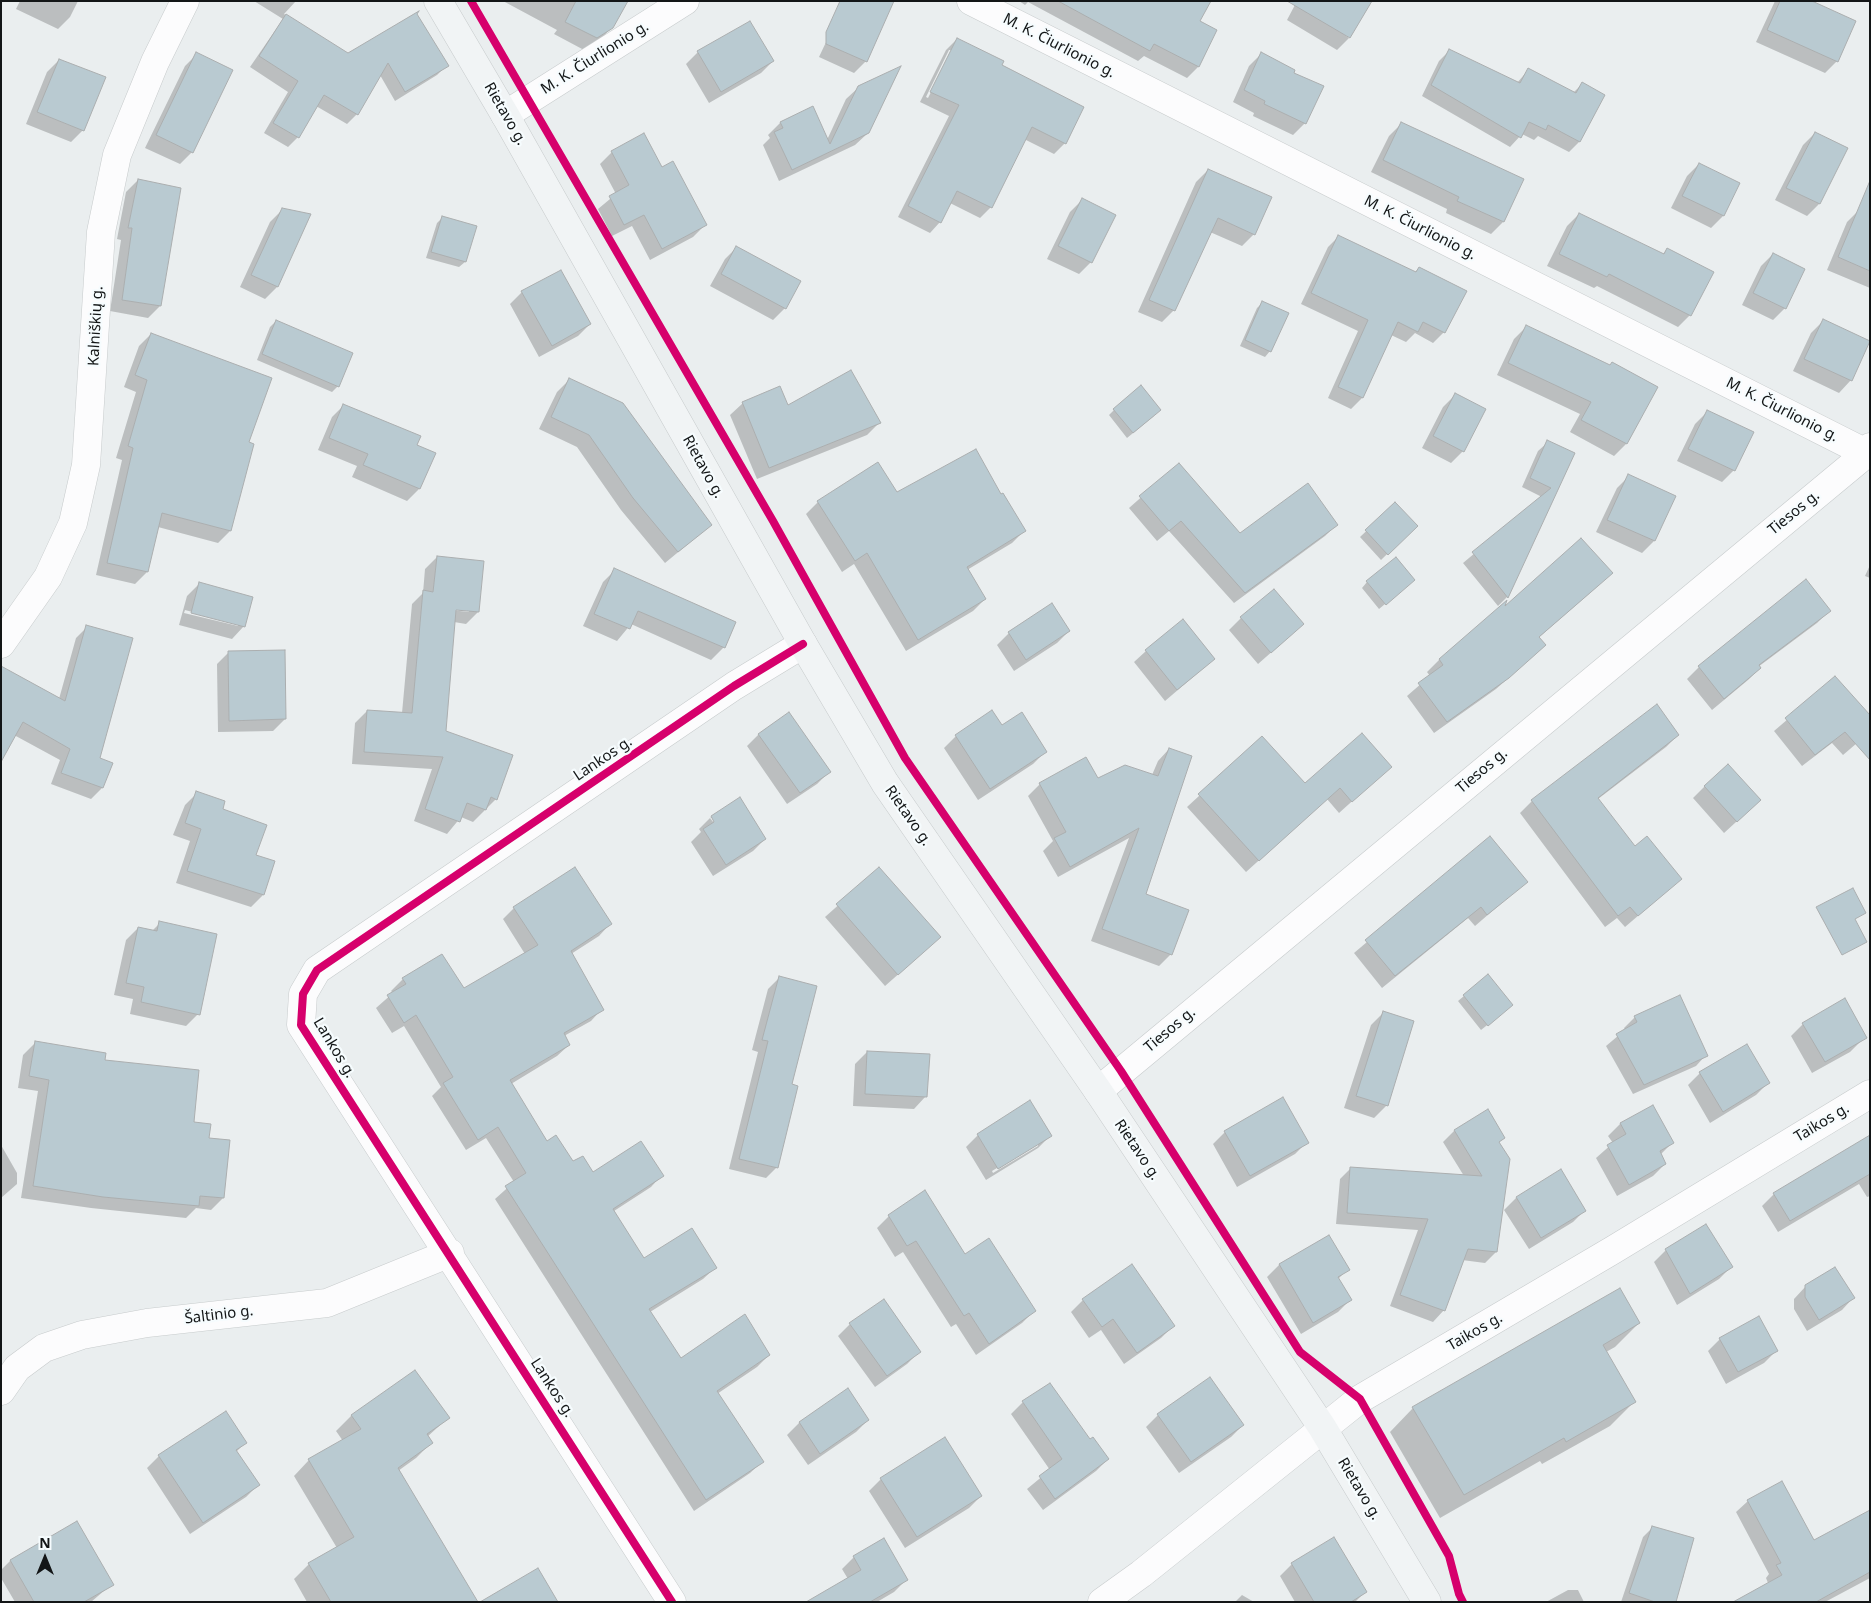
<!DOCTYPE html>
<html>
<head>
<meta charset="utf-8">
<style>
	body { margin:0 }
	#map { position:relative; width:1871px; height:1603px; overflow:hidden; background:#eaeeef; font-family:"Noto Sans",sans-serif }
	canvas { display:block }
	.frame { position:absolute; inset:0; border:2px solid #131617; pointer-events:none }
	.north { position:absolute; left:20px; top:1533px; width:50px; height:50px; -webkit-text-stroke:4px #f6fcfe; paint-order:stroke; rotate:0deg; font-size:14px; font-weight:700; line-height:20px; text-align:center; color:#131617 }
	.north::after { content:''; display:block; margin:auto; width:18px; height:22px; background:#131617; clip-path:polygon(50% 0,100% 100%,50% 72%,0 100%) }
</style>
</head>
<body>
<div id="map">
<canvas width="1871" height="1603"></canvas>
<div class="frame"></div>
<div class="north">N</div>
</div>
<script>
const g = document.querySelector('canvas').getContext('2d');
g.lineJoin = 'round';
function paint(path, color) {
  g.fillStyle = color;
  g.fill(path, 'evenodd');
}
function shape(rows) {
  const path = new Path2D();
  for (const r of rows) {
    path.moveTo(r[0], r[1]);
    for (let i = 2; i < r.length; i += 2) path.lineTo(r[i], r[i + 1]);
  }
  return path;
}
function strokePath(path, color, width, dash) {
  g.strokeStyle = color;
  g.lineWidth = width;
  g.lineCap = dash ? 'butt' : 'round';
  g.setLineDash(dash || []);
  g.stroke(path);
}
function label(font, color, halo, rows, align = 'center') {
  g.font = font + ' "Noto Sans",sans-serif';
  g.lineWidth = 4.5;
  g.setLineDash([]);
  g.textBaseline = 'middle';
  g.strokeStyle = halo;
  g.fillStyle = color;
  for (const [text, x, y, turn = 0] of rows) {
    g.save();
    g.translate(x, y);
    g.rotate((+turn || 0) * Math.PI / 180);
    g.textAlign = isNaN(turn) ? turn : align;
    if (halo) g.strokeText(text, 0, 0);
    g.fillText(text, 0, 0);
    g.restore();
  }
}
paint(shape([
	[20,1,78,1,70,17,58,29,16,9],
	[254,1,296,1,284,14,348,55,447,65,437,75,395,101,380,75,357,114,347,124,316,106,298,137,288,147,264,133,288,92,250,67,283,19],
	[503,1,626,1,612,27,600,40,584,50,554,34,557,30],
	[1019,1,1160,1,1215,30,1198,67,1187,78,1144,56,1138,61,1028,2,1025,5],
	[1297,1,1349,38,1337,50,1287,20],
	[1775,1,1809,1,1837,61,1825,73,1756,42],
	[844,4,866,61,854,73,819,57],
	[957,39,1000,65,1065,143,1054,154,1024,139,991,207,980,218,950,203,940,222,930,233,898,217,949,116,920,102,946,50],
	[949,50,952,50,928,98,926,97],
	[1449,51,1517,83,1529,69,1573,93,1582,84,1579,142,1569,152,1538,136,1534,140,1522,134,1510,147,1422,96,1439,61],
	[698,52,773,61,761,73,709,103,686,64],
	[197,54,192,152,180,164,145,148,185,66],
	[1261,54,1293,73,1305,123,1293,135,1253,116,1254,113,1233,102,1249,66],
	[59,60,83,130,71,142,26,124,47,72],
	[859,87,868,133,855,145,779,181,763,145,770,138,768,135,780,123,813,108,827,140,846,99],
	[1401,124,1503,222,1491,234,1446,213,1447,209,1371,172,1389,136],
	[1815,133,1846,149,1819,204,1807,216,1775,200,1803,145],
	[612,152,661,168,705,225,693,237,650,260,632,226,612,236,598,209,616,194,600,164],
	[1699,164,1739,183,1723,216,1711,228,1671,208,1687,176],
	[1208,170,1254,234,1242,246,1210,232,1174,310,1162,322,1138,312,1196,182],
	[138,180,160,306,148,318,110,311,121,240,117,239,126,192],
	[1082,200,1091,262,1079,274,1047,259,1070,212],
	[282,210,310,215,277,287,265,299,240,287,270,222],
	[1859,210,1870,214,1870,288,1827,270,1847,222],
	[1579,214,1662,255,1667,249,1690,315,1678,327,1597,286,1594,288,1547,266,1567,226],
	[443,217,475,227,465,262,459,267,426,258,437,223],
	[1339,236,1415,272,1419,268,1444,332,1433,343,1415,333,1406,342,1391,335,1362,398,1351,409,1328,398,1358,331,1301,304,1328,247],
	[737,247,799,282,785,308,773,320,710,286,725,259],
	[1773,254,1785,308,1773,320,1742,305,1761,266],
	[522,292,590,324,578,336,539,357,510,304],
	[1263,302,1270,351,1265,357,1240,346,1257,308],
	[276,321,338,386,332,392,257,360,270,327],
	[1823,321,1851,380,1839,393,1793,371,1811,333],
	[1526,327,1656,387,1626,444,1614,456,1570,432,1580,414,1497,375,1514,339],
	[151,334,247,442,230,531,218,543,158,527,147,572,135,584,96,575,122,460,116,458,136,392,124,387,139,346],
	[569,380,711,525,665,563,621,510,577,447,539,429,557,392],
	[1455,395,1463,451,1451,463,1422,448,1443,407],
	[743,403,787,407,879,423,867,435,757,479,730,415],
	[344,405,434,454,419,489,407,501,352,477,357,466,318,450,332,417],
	[1114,410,1154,416,1127,438,1109,415],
	[1707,412,1734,470,1722,482,1677,461,1695,424],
	[1548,442,1574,454,1507,597,1498,606,1463,563,1542,497,1522,487,1538,451],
	[1179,464,1239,535,1336,525,1325,536,1234,603,1169,531,1157,541,1129,508],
	[1629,476,1674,497,1654,541,1642,553,1596,532,1617,488],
	[897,494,1001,496,1024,531,1012,543,967,570,985,599,973,611,906,651,854,564,842,572,806,514,818,502],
	[1395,504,1416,526,1381,560,1360,537],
	[437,557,478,612,466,624,454,622,445,732,496,799,473,822,461,817,447,834,414,821,432,769,352,764,355,723,367,711,402,713,412,604,423,593,425,569],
	[450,608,469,610,469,612,450,610],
	[1870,565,1870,578,1865,576],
	[615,570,734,623,723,648,711,660,631,624,617,641,583,626,603,582],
	[1414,580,1379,609,1362,588,1367,582],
	[199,584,244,626,232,639,179,625,187,596],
	[185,610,238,624,238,626,184,613],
	[1599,585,1538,638,1532,657,1496,689,1434,733,1407,696,1430,676,1427,672,1439,660,1504,605,1501,611],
	[1829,611,1817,623,1758,667,1760,668,1748,680,1712,710,1687,679,1699,667],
	[1241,618,1291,635,1258,664,1229,630],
	[87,627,98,759,111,764,102,788,91,799,51,784,60,760,14,735,1,671,59,699,76,638],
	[1069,631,1057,643,1014,671,997,645,1009,633],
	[1146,651,1214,659,1165,701,1134,662],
	[229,652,285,719,273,731,218,732,217,664],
	[1830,683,1864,737,1843,755,1832,743,1802,766,1774,731],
	[1001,727,1045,752,1033,764,978,800,944,748,956,736],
	[759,734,829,772,817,784,787,804,747,746],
	[1678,735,1666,747,1598,799,1635,848,1681,879,1625,927,1617,918,1605,927,1520,813,1532,801],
	[1262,738,1305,784,1378,778,1339,813,1327,799,1246,872,1187,807],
	[1169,749,1144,895,1171,954,1159,966,1091,941,1129,838,1058,877,1043,851,1053,841,1028,796,1040,784,1152,775,1158,761],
	[1705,786,1747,812,1724,833,1693,798],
	[197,793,221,810,254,856,273,862,263,895,251,907,176,883,190,841,173,835,185,805],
	[739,799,765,839,753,851,713,876,691,842,701,832,699,829,710,818,717,827,713,818,710,818],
	[1490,838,1526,882,1475,926,1468,918,1382,988,1354,953],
	[879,869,927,949,885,986,825,917],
	[514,908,610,924,599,936,571,954,602,1009,591,1021,564,1036,569,1045,557,1056,511,1084,547,1143,572,1163,593,1173,662,1175,651,1187,614,1211,644,1259,715,1268,703,1279,650,1312,681,1360,769,1355,757,1367,717,1394,762,1462,750,1473,694,1511,495,1199,514,1182,486,1138,466,1150,432,1096,441,1087,404,1026,392,1033,376,1008,393,993,391,991,403,979,463,990,525,954,503,919],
	[160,923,198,1014,186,1026,130,1014,133,999,114,995,126,940,138,928,152,931],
	[1488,976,1506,1010,1481,1030,1458,1001],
	[779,978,790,1085,777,1167,766,1178,729,1169,758,1052,752,1050,768,989],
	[1383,1013,1413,1022,1386,1106,1374,1118,1344,1108,1371,1025],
	[1635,1017,1706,1055,1696,1066,1633,1094,1606,1046,1625,1030,1624,1028],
	[1803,1024,1862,1040,1850,1052,1812,1073,1791,1036],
	[35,1043,103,1061,193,1123,208,1139,223,1198,211,1210,196,1208,186,1218,91,1208,21,1198,38,1091,18,1088,23,1055],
	[867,1052,926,1096,914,1109,853,1106,855,1064],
	[1700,1073,1768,1083,1756,1095,1710,1123,1688,1085],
	[1652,1107,1672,1143,1660,1155,1665,1164,1653,1176,1617,1196,1596,1158,1613,1143,1608,1136,1620,1124],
	[1487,1111,1504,1138,1498,1143,1508,1160,1496,1252,1485,1263,1462,1260,1444,1310,1433,1322,1390,1306,1418,1230,1336,1224,1340,1179,1351,1168,1464,1176,1443,1142,1454,1131],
	[1225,1132,1307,1142,1295,1154,1237,1187,1213,1144],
	[978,1135,1050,1136,1038,1148,986,1180,966,1147],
	[1038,1143,1038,1146,993,1173,992,1171],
	[1870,1136,1870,1196,1867,1197,1859,1184,1778,1232,1762,1206,1774,1194],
	[1,1145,17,1173,17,1184,1,1198],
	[1561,1171,1585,1210,1573,1222,1529,1249,1504,1210,1516,1198],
	[889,1216,965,1256,1034,1311,1022,1323,976,1355,956,1324,951,1327,903,1252,895,1257,877,1228],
	[1328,1236,1348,1269,1338,1279,1350,1300,1338,1312,1301,1334,1267,1277,1279,1265],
	[1666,1250,1731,1267,1719,1279,1677,1305,1654,1262],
	[1806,1286,1853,1298,1842,1310,1807,1331,1794,1309,1794,1299],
	[1083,1300,1173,1326,1161,1338,1124,1364,1101,1330,1089,1338,1071,1312],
	[1639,1323,1615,1347,1606,1352,1634,1402,1610,1426,1542,1464,1540,1461,1440,1518,1390,1432,1413,1408],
	[850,1324,919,1352,907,1364,875,1387,838,1336],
	[1720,1339,1776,1351,1764,1363,1726,1384,1708,1351],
	[415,1371,448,1418,427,1437,431,1443,416,1458,398,1471,436,1602,307,1602,294,1579,309,1564,337,1548,294,1476,309,1460,343,1441,336,1431,351,1416],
	[848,1390,868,1420,856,1432,808,1465,787,1435,799,1423],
	[1023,1402,1090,1441,1108,1459,1096,1471,1043,1510,1027,1489,1050,1470,1011,1414],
	[1158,1415,1243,1425,1231,1437,1179,1473,1146,1427],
	[245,1443,236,1452,258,1485,246,1497,190,1534,147,1468,159,1456],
	[881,1479,981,1496,969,1508,905,1548,869,1491],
	[1748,1501,1814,1542,1870,1512,1870,1578,1825,1602,1758,1602,1768,1583,1766,1578,1769,1574,1736,1512],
	[77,1523,112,1584,91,1602,15,1602,1,1578,1,1570,10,1561],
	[1653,1527,1684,1575,1675,1602,1621,1602,1643,1537],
	[854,1557,906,1580,894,1592,877,1602,808,1602,848,1579,842,1569],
	[1292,1564,1365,1592,1355,1602,1295,1602,1280,1576],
	[1568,1590,1578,1590,1584,1602,1546,1602],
	[1242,1595,1254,1602,1235,1602]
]), '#0003');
const building = shape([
	[576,1,628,1,613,28,597,38,565,22,576,1],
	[840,1,894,1,867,62,826,44,826,32,840,1],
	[1058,1,1211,1,1200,21,1217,30,1199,67,1154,44,1150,51,1058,1],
	[1287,1,1372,1,1350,38,1287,1],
	[1780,1,1812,1,1856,21,1838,62,1767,30,1780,1],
	[419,11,417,14,449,66,405,92,388,63,358,115,324,95,299,138,273,123,298,81,259,56,286,14,348,53,419,11],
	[750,21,774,61,721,92,697,51,750,21],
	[957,38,1004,61,1002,65,1084,107,1066,144,1032,127,992,208,957,191,941,223,908,206,959,105,930,92,957,38],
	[1449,49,1520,83,1528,68,1576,93,1582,82,1605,95,1580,142,1548,125,1546,130,1529,122,1521,138,1431,85,1449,49],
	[196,52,233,70,193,153,156,135,196,52],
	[1261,52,1295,70,1294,73,1324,86,1306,124,1264,104,1265,101,1244,90,1261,52],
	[59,59,106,77,84,131,37,112,59,59],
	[901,66,869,133,792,170,774,132,783,128,780,122,813,106,830,144,858,86,901,66],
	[1401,122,1524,179,1504,222,1457,201,1459,197,1383,160,1401,122],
	[1815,132,1848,148,1820,204,1786,188,1815,132],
	[644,133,662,167,673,161,707,225,662,249,644,215,624,225,609,196,629,185,611,151,644,133],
	[1699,163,1740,183,1724,216,1682,196,1699,163],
	[1208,169,1272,197,1255,235,1218,218,1175,311,1149,300,1208,169],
	[138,179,181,188,161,306,122,300,132,228,128,228,138,179],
	[1869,183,1870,183,1870,271,1838,257,1869,183],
	[1082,198,1116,215,1092,263,1058,246,1082,198],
	[282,208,311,214,278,287,251,275,282,208],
	[1579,213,1664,254,1667,248,1714,272,1691,316,1609,274,1607,277,1559,254,1579,213],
	[442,216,477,226,466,262,431,252,442,216],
	[1338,235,1416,272,1419,267,1467,291,1445,333,1423,322,1418,332,1398,322,1363,398,1338,387,1368,320,1311,293,1338,235],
	[736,246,801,281,786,309,721,274,736,246],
	[1773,253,1805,269,1786,309,1753,293,1773,253],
	[561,270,591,324,552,346,521,291,561,270],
	[1262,301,1289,313,1271,352,1245,340,1262,301],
	[1823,319,1870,341,1852,381,1804,359,1823,319],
	[276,320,353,353,339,387,262,354,276,320],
	[1526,325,1610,365,1612,362,1658,387,1627,444,1581,420,1591,402,1508,363,1526,325],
	[151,333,272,378,249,442,254,444,231,531,162,513,148,572,107,563,133,448,128,446,147,380,135,375,151,333],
	[851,370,881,423,769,468,742,402,780,386,788,405,851,370],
	[569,378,623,403,712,525,678,552,633,498,589,435,551,417,569,378],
	[1141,385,1161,410,1133,433,1113,409,1141,385],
	[1455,393,1486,409,1464,452,1433,436,1455,393],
	[343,404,421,436,417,445,436,453,420,489,363,465,368,454,329,438,343,404],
	[1707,410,1754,432,1735,471,1688,449,1707,410],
	[1547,440,1575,453,1508,598,1472,552,1551,488,1530,478,1547,440],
	[976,449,1001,494,1003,493,1026,531,967,567,986,599,918,640,867,553,855,561,817,501,878,462,897,492,976,449],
	[1179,463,1240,533,1308,483,1338,525,1245,593,1181,521,1169,531,1139,496,1179,463],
	[1628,474,1676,496,1655,541,1607,520,1628,474],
	[1395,502,1418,526,1388,555,1365,530,1395,502],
	[1581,538,1613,573,1539,637,1546,645,1509,678,1447,722,1418,683,1443,665,1439,659,1507,600,1505,606,1581,538],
	[437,556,484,561,479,612,456,610,446,731,513,755,497,800,491,797,486,810,467,803,460,822,425,809,443,757,364,752,367,710,412,713,423,590,433,592,437,556],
	[1396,557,1415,580,1386,605,1366,581,1396,557],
	[614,568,736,622,725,648,638,611,630,629,594,614,614,568],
	[1806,579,1831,611,1759,665,1761,668,1724,699,1698,666,1806,579],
	[199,582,253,597,245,627,191,613,199,582],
	[1274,589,1304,624,1271,653,1240,617,1274,589],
	[1052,603,1070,631,1026,660,1008,632,1052,603],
	[1183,619,1215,659,1177,690,1145,650,1183,619],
	[86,625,133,638,100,758,113,763,103,788,61,773,70,749,23,722,1,762,1,666,65,701,86,625],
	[285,650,286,719,229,721,228,651,285,650],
	[1835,676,1870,715,1870,760,1845,732,1815,755,1785,718,1835,676],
	[1657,704,1679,735,1598,798,1635,846,1647,836,1682,879,1638,916,1630,907,1618,916,1531,800,1657,704],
	[992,710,1002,725,1022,712,1047,752,990,789,955,735,992,710],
	[789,712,831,772,800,793,758,734,789,712],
	[1362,733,1392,767,1352,802,1340,788,1259,861,1198,794,1262,736,1305,783,1362,733],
	[1169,748,1192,756,1146,894,1189,910,1172,955,1102,929,1139,828,1070,867,1054,838,1066,832,1039,783,1086,757,1098,778,1125,765,1158,776,1169,748],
	[1728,764,1761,800,1737,822,1704,786,1728,764],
	[196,791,225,801,223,809,267,825,256,855,275,861,264,895,187,871,201,829,185,823,196,791],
	[740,797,766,839,726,865,703,829,714,822,711,816,740,797],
	[1490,836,1528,882,1487,915,1481,907,1395,976,1365,940,1490,836],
	[575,867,612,924,571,951,604,1010,564,1033,570,1045,510,1080,547,1141,556,1135,573,1161,583,1156,593,1172,641,1141,664,1176,613,1209,644,1258,692,1228,717,1268,649,1309,681,1358,745,1314,770,1355,717,1391,764,1462,706,1500,505,1186,526,1173,498,1127,478,1140,443,1083,453,1077,416,1015,404,1023,387,995,406,984,402,978,442,954,464,988,538,945,513,907,575,867],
	[879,867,941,937,898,975,836,904,879,867],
	[1853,888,1866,913,1855,919,1867,942,1842,955,1816,907,1853,888],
	[159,921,217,934,200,1015,141,1002,144,987,126,983,138,927,157,931,159,921],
	[1488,974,1513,1005,1488,1026,1463,995,1488,974],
	[779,976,817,986,792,1084,798,1086,778,1168,739,1159,768,1041,762,1040,779,976],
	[1680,995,1708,1056,1644,1085,1616,1034,1637,1022,1634,1016,1680,995],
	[1845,998,1867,1038,1825,1062,1802,1023,1845,998],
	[1383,1011,1414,1021,1388,1106,1356,1096,1383,1011],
	[35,1041,106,1053,105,1060,199,1070,194,1122,211,1124,209,1138,230,1140,224,1198,200,1196,199,1206,103,1197,33,1186,49,1080,29,1076,35,1041],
	[1747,1044,1770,1083,1723,1112,1699,1072,1747,1044],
	[867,1051,930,1054,927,1097,865,1094,867,1051],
	[1283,1097,1309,1143,1250,1176,1224,1131,1283,1097],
	[1030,1100,1052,1136,998,1169,977,1134,1030,1100],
	[1653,1105,1674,1143,1660,1151,1666,1164,1629,1185,1607,1145,1626,1134,1620,1123,1653,1105],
	[1488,1109,1505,1138,1499,1142,1510,1159,1497,1252,1468,1249,1445,1311,1400,1295,1428,1219,1347,1213,1350,1167,1482,1176,1454,1130,1488,1109],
	[1870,1135,1870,1174,1790,1221,1773,1193,1870,1135],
	[1561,1169,1586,1211,1541,1238,1516,1197,1561,1169],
	[925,1190,965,1254,989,1238,1036,1311,989,1344,969,1313,964,1316,916,1241,907,1246,888,1215,925,1190],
	[1706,1224,1733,1267,1690,1294,1665,1249,1706,1224],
	[1329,1235,1350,1270,1338,1277,1352,1300,1313,1323,1279,1264,1329,1235],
	[1132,1264,1175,1326,1137,1353,1113,1319,1102,1327,1082,1299,1132,1264],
	[1835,1267,1855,1298,1819,1320,1805,1297,1805,1285,1835,1267],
	[1620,1288,1640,1323,1603,1345,1636,1402,1566,1442,1564,1438,1464,1495,1412,1407,1620,1288],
	[884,1299,921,1352,887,1376,849,1323,884,1299],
	[1759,1316,1778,1351,1738,1372,1719,1338,1759,1316],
	[415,1370,450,1418,427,1434,433,1443,398,1468,478,1602,331,1602,308,1563,354,1537,308,1459,361,1429,351,1415,415,1370],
	[1210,1377,1244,1425,1191,1462,1157,1414,1210,1377],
	[1050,1383,1090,1439,1093,1437,1109,1459,1055,1499,1039,1476,1062,1459,1022,1401,1050,1383],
	[848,1388,869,1420,820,1454,799,1422,848,1388],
	[226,1411,247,1443,236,1450,260,1485,203,1523,158,1455,226,1411],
	[945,1437,982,1496,917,1537,880,1478,945,1437],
	[1782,1481,1814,1540,1870,1510,1870,1572,1816,1602,1733,1602,1782,1575,1776,1565,1781,1563,1747,1500,1782,1481],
	[77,1521,114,1585,84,1602,34,1602,10,1560,77,1521],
	[1652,1526,1694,1538,1676,1602,1655,1602,1629,1593,1652,1526],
	[1334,1537,1367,1592,1351,1602,1314,1602,1291,1563,1334,1537],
	[884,1538,908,1580,870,1602,806,1602,861,1570,853,1556,884,1538],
	[538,1568,558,1602,480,1602,538,1568]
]);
paint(building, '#b9cad1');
strokePath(building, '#abaeaf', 1);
const minor = shape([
	[971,1,1870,455],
	[505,115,685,1],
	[1,644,48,577,73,523,86,465,101,232,117,155,155,62,185,1],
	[1098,1091,1867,453,1870,447],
	[1,1391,17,1368,44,1348,82,1335,147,1323,327,1303,450,1253],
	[672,1602,301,1025,303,994,317,970,734,686,803,644],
	[1102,1602,1141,1574,1360,1399,1613,1250,1870,1094]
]);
const secondary = shape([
	[438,1,505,115,803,644,885,783,1098,1091,1322,1427,1427,1602]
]);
strokePath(minor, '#c7cbcc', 29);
strokePath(secondary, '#c7cbcc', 29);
strokePath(minor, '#fcfcfd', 28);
strokePath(secondary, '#f1f4f5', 28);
strokePath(shape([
	[471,1,773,521,905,758,1121,1071,1300,1352,1360,1399,1449,1556,1459,1594,1463,1602],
	[672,1602,301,1025,303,994,317,970,734,686,803,644]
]), '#d6006c', 8);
label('15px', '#131617', '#f6fcfe', [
	["M. K. Čiurlionio g.",1059,46,27],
	["M. K. Čiurlionio g.",595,58,-32],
	["Rietavo g.",505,114,60],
	["M. K. Čiurlionio g.",1420,228,27],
	["Kalniškių g.",96,326,-87],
	["M. K. Čiurlionio g.",1782,410,27],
	["Rietavo g.",703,467,61],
	["Tiesos g.",1794,513,-39],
	["Lankos g.",603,759,-34],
	["Tiesos g.",1482,771,-40],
	["Rietavo g.",908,816,55],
	["Tiesos g.",1170,1030,-40],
	["Lankos g.",334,1048,59],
	["Taikos g.",1822,1123,-31],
	["Rietavo g.",1137,1150,56],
	["Šaltinio g.",219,1315,-7],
	["Taikos g.",1475,1332,-30],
	["Lankos g.",552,1388,57],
	["Rietavo g.",1359,1489,59]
]);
</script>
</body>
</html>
